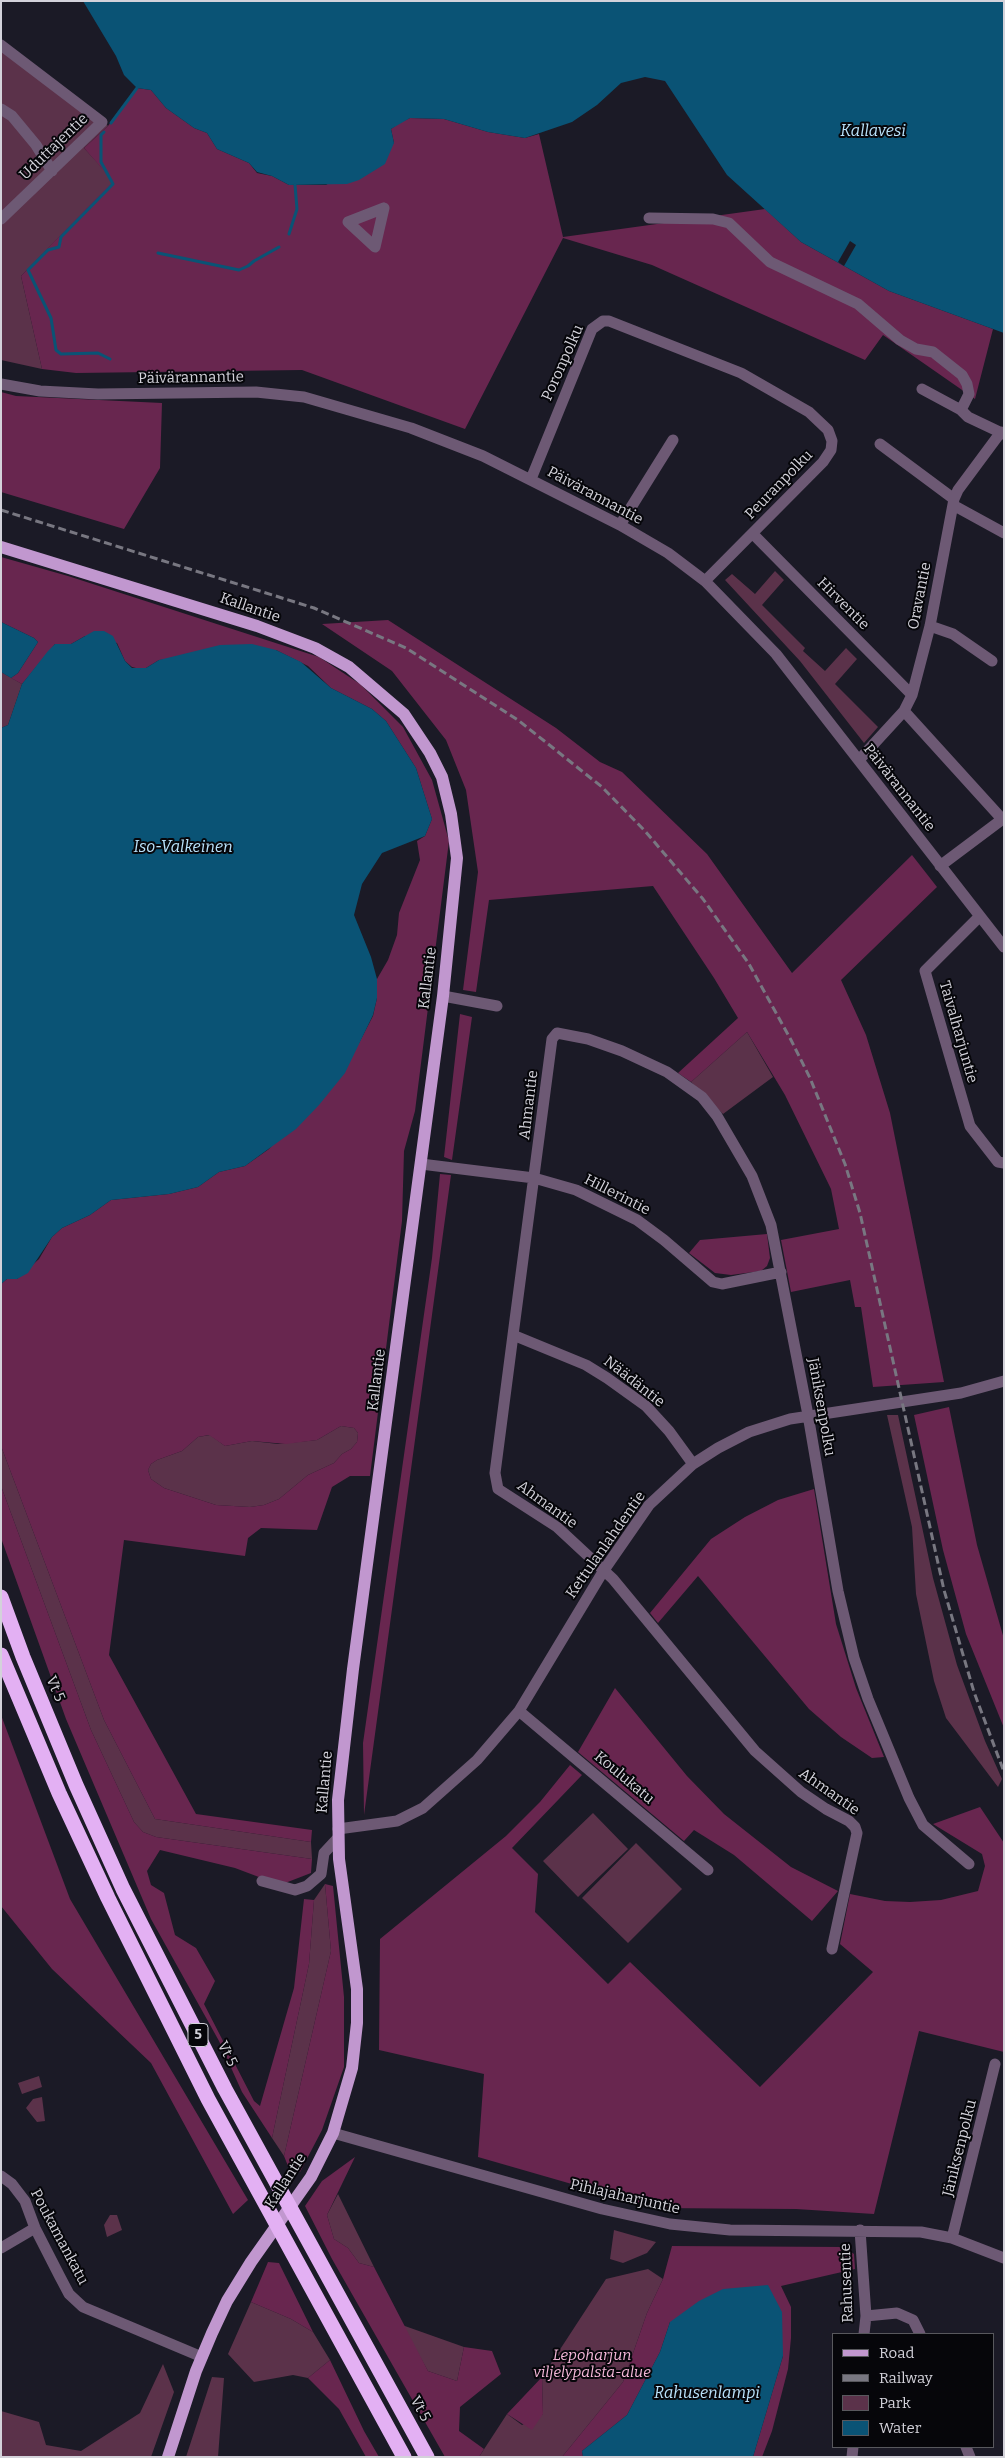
<!DOCTYPE html>
<html>
<head>
<meta charset="utf-8">
<style>
	body { margin:0 }
	#map { position:relative; width:1005px; height:2458px; overflow:hidden; background:#1b1a26; font-family:Bitter,serif }
	canvas { display:block }
	.frame { position:absolute; inset:0; border:2px solid #d3d2da; pointer-events:none }
	.legend { position:absolute; left:832px; top:2333px; width:162px; height:115px; box-sizing:border-box; background:#06060a; border:1px solid #58585d; margin:0; padding:6px 9px; list-style:none; font-size:15px; color:#d3d2da }
	.legend li { display:flex; align-items:center; gap:10px; height:25px }
	.legend b { width:25px; border:1px solid #58585d }
</style>
</head>
<body>
<div id="map">
<canvas width="1005" height="2458"></canvas>
<div class="frame"></div>
<ul class="legend">
<li><b style="height:6px;background:#c197cf"></b>Road</li>
<li><b style="height:6px;background:#787781"></b>Railway</li>
<li><b style="height:14px;background:#5b324a"></b>Park</li>
<li><b style="height:14px;background:#0a5375"></b>Water</li>
</ul>
</div>
<script>
const g = document.querySelector('canvas').getContext('2d');
g.lineJoin = 'round';
function paint(path, color) {
  g.fillStyle = color;
  g.fill(path, 'evenodd');
}
function shape(rows) {
  const path = new Path2D();
  for (const r of rows) {
    path.moveTo(r[0], r[1]);
    for (let i = 2; i < r.length; i += 2) path.lineTo(r[i], r[i + 1]);
  }
  return path;
}
function strokePath(path, color, width, dash) {
  g.strokeStyle = color;
  g.lineWidth = width;
  g.lineCap = dash ? 'butt' : 'round';
  g.setLineDash(dash || []);
  g.stroke(path);
}
function label(font, color, halo, rows, align = 'center') {
  g.font = font + ' Bitter,serif';
  g.lineWidth = 4;
  g.setLineDash([]);
  g.textBaseline = 'middle';
  g.strokeStyle = halo;
  g.fillStyle = color;
  for (const [text, x, y, turn = 0] of rows) {
    g.save();
    g.translate(x, y);
    g.rotate((+turn || 0) * Math.PI / 180);
    g.textAlign = isNaN(turn) ? turn : align;
    if (halo) g.strokeText(text, 0, 0);
    g.fillText(text, 0, 0);
    g.restore();
  }
}
paint(shape([
	[1,40,98,115,108,126,84,148,114,181,21,276,42,369,1,360],
	[775,571,784,580,762,605,805,648,803,651,825,671,846,648,857,659,835,684,878,727,864,743,800,661,725,580,732,574,755,594],
	[1,672,22,684,8,725,1,728],
	[747,1032,773,1077,723,1114,691,1082],
	[887,1415,898,1415,933,1578,957,1665,985,1741,1002,1779,998,1787,946,1718,934,1681,916,1594,912,1527],
	[341,1426,354,1428,358,1433,357,1442,351,1449,342,1454,334,1463,308,1475,279,1499,264,1505,250,1507,216,1505,164,1488,151,1479,148,1470,151,1464,157,1460,182,1451,198,1437,210,1435,225,1446,252,1441,278,1444,308,1441,317,1440],
	[1,1446,104,1720,155,1819,311,1842,312,1859,156,1837,143,1832,134,1822,91,1730,1,1486],
	[593,1813,628,1849,578,1897,543,1861],
	[636,1843,682,1889,628,1943,582,1898],
	[325,1884,331,1951,284,2156,272,2138,309,1964,314,1900],
	[39,2076,42,2087,22,2094,18,2083],
	[42,2097,45,2121,37,2122,26,2108,33,2099],
	[338,2194,374,2267,359,2263,348,2248,334,2239,327,2215],
	[110,2215,117,2215,122,2230,107,2237,104,2225],
	[614,2230,656,2242,647,2253,623,2263,610,2259],
	[648,2269,663,2279,647,2313,623,2382,562,2457,479,2457,507,2414,522,2425,543,2414,542,2377,606,2279],
	[251,2302,291,2319,313,2332,330,2360,308,2378,293,2375,254,2382,228,2354],
	[402,2325,464,2347,457,2381,428,2371],
	[163,2364,174,2392,151,2457,1,2457,1,2411,39,2422,46,2445,81,2451,140,2413],
	[212,2377,224,2378,218,2457,186,2457]
]), '#5b324a');
paint(shape([
	[137,88,151,90,166,108,194,128,207,133,217,149,249,163,257,173,272,176,289,185,326,185,394,143,391,129,399,123,410,118,444,119,488,132,525,138,539,134,563,237,765,209,801,242,889,291,993,329,975,399,883,335,865,360,652,265,563,238,465,429,302,370,76,373,42,369,21,276,113,181,84,148,108,126],
	[1,392,16,396,162,403,160,468,124,529,1,492],
	[1,557,68,576,319,657,360,684,403,727,432,780,449,841,415,1111,404,1151,402,1221,370,1476,350,1476,332,1487,317,1530,261,1528,248,1538,245,1556,124,1540,109,1655,196,1814,312,1830,311,1842,155,1819,104,1720,1,1446,1,1284,7,1279,17,1279,39,1259,52,1237,62,1228,90,1215,111,1200,169,1194,198,1187,219,1172,245,1166,269,1149,359,1043,373,1016,377,998,377,979,388,960,397,935,399,913,420,860,417,841,425,836,432,819,416,768,386,721,372,709,331,688,308,666,276,650,159,660,146,668,140,669,132,667,125,661,117,643,85,636,71,644,55,644,22,684,11,678,18,673,38,642,34,638,1,622],
	[341,1426,354,1428,358,1433,357,1442,351,1449,342,1454,334,1463,308,1475,279,1499,264,1505,250,1507,216,1505,164,1488,151,1479,148,1470,151,1464,157,1460,182,1451,198,1437,209,1435,225,1446,252,1441,286,1444,317,1440],
	[388,620,556,728,600,762,622,772,707,854,792,973,912,855,937,887,841,980,866,1035,890,1113,944,1382,873,1387,861,1307,855,1307,850,1280,791,1292,781,1240,839,1229,831,1189,785,1095,747,1032,691,1082,678,1073,738,1018,714,978,653,886,489,900,476,992,463,990,478,872,466,790,446,740,392,671,322,624],
	[460,1014,472,1017,452,1160,444,1157],
	[440,1174,451,1175,364,1815,363,1743,432,1258],
	[767,1234,770,1258,767,1266,761,1271,731,1275,715,1273,689,1253,700,1240],
	[949,1407,977,1545,1004,1639,1004,1728,966,1634,943,1550,914,1415],
	[1,1486,91,1730,134,1822,143,1832,156,1837,312,1859,311,1873,280,1885,235,1868,160,1850,147,1871,151,1885,164,1893,175,1935,196,1948,215,1981,204,2004,254,2101,260,2106,294,1988,304,1899,314,1900,309,1964,272,2138,242,2092,219,2041,151,1919,66,1719,1,1538],
	[814,1489,836,1624,856,1688,884,1757,872,1758,841,1737,809,1709,698,1576,658,1623,650,1613,711,1539,745,1517,778,1500],
	[615,1688,687,1776,724,1814,791,1867,838,1891,812,1921,734,1855,694,1830,684,1841,578,1752],
	[1,1715,70,1899,248,2200,233,2214,151,2063,52,1969,1,1906],
	[570,1765,582,1775,512,1848,538,1874,535,1912,608,1984,630,1962,760,2087,873,1972,840,1944,850,1894,885,1901,910,1902,941,1900,978,1891,985,1866,982,1854,933,1824,980,1807,1004,1843,1004,2052,919,2031,874,2214,796,2209,655,2208,478,2157,484,2074,379,2050,380,1939,506,1836,540,1802],
	[325,1884,333,1886,344,1997,344,2067,322,2130,300,2172,288,2166,284,2156,331,1951],
	[355,2157,327,2215,334,2239,348,2248,359,2263,374,2267,428,2371,457,2381,464,2347,492,2351,501,2374,460,2407,459,2431,484,2449,479,2457,445,2457,332,2259,305,2206,322,2181],
	[672,2246,844,2247,854,2254,855,2269,781,2286,791,2307,791,2338,788,2369,772,2431,762,2457,753,2457,783,2356,670,2322,660,2352,627,2415,582,2451,583,2457,562,2457,623,2382,647,2313,663,2279],
	[268,2262,279,2263,313,2332,291,2319,251,2302],
	[330,2360,364,2431,379,2457,366,2457,339,2409,308,2378],
	[542,2377,543,2414,532,2430,507,2414]
]), '#68264f');
paint(shape([
	[83,1,1004,1,1004,333,889,291,801,242,727,175,665,81,645,77,621,83,597,105,572,122,525,138,488,132,444,119,410,118,391,129,394,143,385,164,359,180,347,184,289,185,272,176,257,172,249,163,217,149,207,133,194,128,166,108,151,90,137,88,124,75,116,56],
	[1,622,34,638,38,642,18,673,11,678,1,672],
	[94,631,104,631,113,636,125,661,132,668,146,668,159,660,220,645,252,644,276,650,301,662,331,688,372,709,386,721,416,768,432,819,425,836,382,853,362,884,354,915,371,957,377,979,377,998,373,1015,345,1073,319,1105,296,1129,245,1166,219,1172,198,1187,169,1194,111,1200,90,1215,62,1228,52,1237,28,1273,17,1279,7,1279,1,1284,1,728,8,725,22,684,48,651,55,644,71,644],
	[768,2285,782,2312,783,2356,753,2457,583,2457,582,2451,627,2415,660,2352,670,2322,699,2301,723,2289]
]), '#0a5375');
paint(shape([
	[850,241,856,245,844,266,838,262]
]), '#1b1a26');
strokePath(shape([
	[111,123,137,88],
	[104,132,101,135,101,162,113,184,61,237,59,247,48,250,28,270,51,318,56,350,61,354,98,353,110,359],
	[289,234,297,209,295,185],
	[158,253,239,270,248,266,254,261,279,247]
]), '#0a5375', 3);
strokePath(shape([
	[1,45,102,122,1,219],
	[1,109,12,116,36,145,52,171],
	[384,208,375,247,348,222,384,208],
	[649,218,713,219,729,223,770,262,858,304,900,340,916,349,933,352,962,375,967,384,969,394,961,410],
	[1,384,40,391,98,394,256,392,304,397,411,428,483,456,620,525,668,553,705,581,776,654,1004,947],
	[922,389,961,410,968,417,1004,434],
	[880,444,954,499],
	[531,479,592,329,603,321,609,321,741,373,809,412,828,430,832,441,831,450,823,462,705,581],
	[953,505,1004,533],
	[620,525,673,440],
	[753,534,912,695],
	[930,626,953,634,992,661],
	[904,711,1002,819],
	[859,760,904,711,912,695,930,626,954,499,958,490,1001,432],
	[940,866,1004,818],
	[979,917,925,971,970,1126,998,1162,1004,1163],
	[443,996,497,1006],
	[421,1164,534,1178,576,1190,637,1220,664,1240,713,1282,722,1284,781,1272],
	[513,1335,586,1365,607,1378,646,1406,669,1431,693,1464],
	[519,1711,708,1870],
	[338,1829,397,1821,423,1808,477,1760,519,1711,604,1570,649,1505,693,1464,718,1448,749,1432,790,1419,961,1393,1004,1381],
	[262,1881,295,1890,307,1886,321,1874,324,1853,337,1839],
	[832,1949,857,1833,855,1827,849,1821,826,1809,801,1792,755,1751,613,1579,557,1527,498,1489,495,1473,513,1335,552,1039,557,1033,588,1039,622,1051,667,1072,702,1097,717,1116,752,1176,771,1225,808,1415,838,1591,854,1658,868,1699,909,1798,923,1825,969,1864],
	[333,2133,602,2209,670,2224,730,2230,921,2232,952,2238,1004,2258],
	[1,2176,12,2184,25,2201,35,2228,59,2275,69,2294,83,2307,202,2357],
	[860,2230,866,2316,864,2334],
	[952,2238,995,2064],
	[1,2248,35,2228],
	[866,2316,897,2313,913,2320,920,2334],
	[966,2447,970,2457],
	[852,2457,853,2447]
]), '#6d5974', 11);
strokePath(shape([
	[1,547,257,626,315,648,349,667,404,714,430,753,442,777,451,814,457,858,443,996,353,1669,338,1800,339,1859,357,1989,357,2023,352,2068,333,2133,311,2177,251,2262,227,2301,212,2333,196,2371,168,2457]
]), '#c197cf', 12);
strokePath(shape([
	[1,1597,23,1657,76,1785,123,1889,225,2089,427,2457],
	[1,1655,59,1793,108,1898,208,2099,404,2457]
]), '#e3b0f3', 15);
strokePath(shape([
	[1,510,314,608,406,648,518,720,602,787,645,831,703,899,749,964,791,1040,810,1078,845,1164,860,1213,944,1590,974,1692,1004,1772]
]), '#787781', 3, [8, 4]);
for (const [x, y, w] of [
	[198,2035,20]
]) {
  const box = new Path2D();
  box.roundRect(x - w / 2, y - 11.5, w, 23, 4);
  g.fillStyle = '#06060a';
  g.fill(box);
  strokePath(box, '#d3d2da', 1);
}
label('bold 14px', '#d3d2da', null, [
	["5",198,2035]
]);
label('15px', '#d3d2da', '#06060a', [
	["Uduttajentie",54,147,-44],
	["Poronpolku",563,363,-66],
	["Päivärannantie",191,378,-1],
	["Peuranpolku",779,485,-46],
	["Päivärannantie",595,496,28],
	["Oravantie",920,596,-79],
	["Hirventie",843,604,45],
	["Kallantie",250,608,19],
	["Päivärannantie",899,788,52],
	["Kallantie",428,978,-83],
	["Taivalharjuntie",958,1032,74],
	["Ahmantie",529,1105,-83],
	["Hillerintie",617,1195,27],
	["Kallantie",377,1380,-83],
	["Näädäntie",634,1382,38],
	["Jäniksenpolku",821,1407,80],
	["Ahmantie",547,1505,36],
	["Kettulanlahdentie",606,1545,-55],
	["Vt 5",55,1689,67],
	["Koulukatu",624,1778,40],
	["Kallantie",325,1782,-85],
	["Ahmantie",829,1792,35],
	["Vt 5",227,2054,63],
	["Jäniksenpolku",960,2148,-76],
	["Kallantie",286,2181,-57],
	["Pihlajaharjuntie",625,2197,13],
	["Poukamankatu",59,2237,62],
	["Rahusentie",847,2283,-92],
	["Vt 5",420,2409,61]
]);
label('italic 15px', '#f5b7d9', '#06060a', [
	["Lepoharjun",592,2356],
	["viljelypalsta-alue",592,2373]
]);
label('italic 16px', '#b9e2fb', '#06060a', [
	["Kallavesi",873,132],
	["Iso-Valkeinen",183,848],
	["Rahusenlampi",707,2394]
]);
</script>
</body>
</html>
